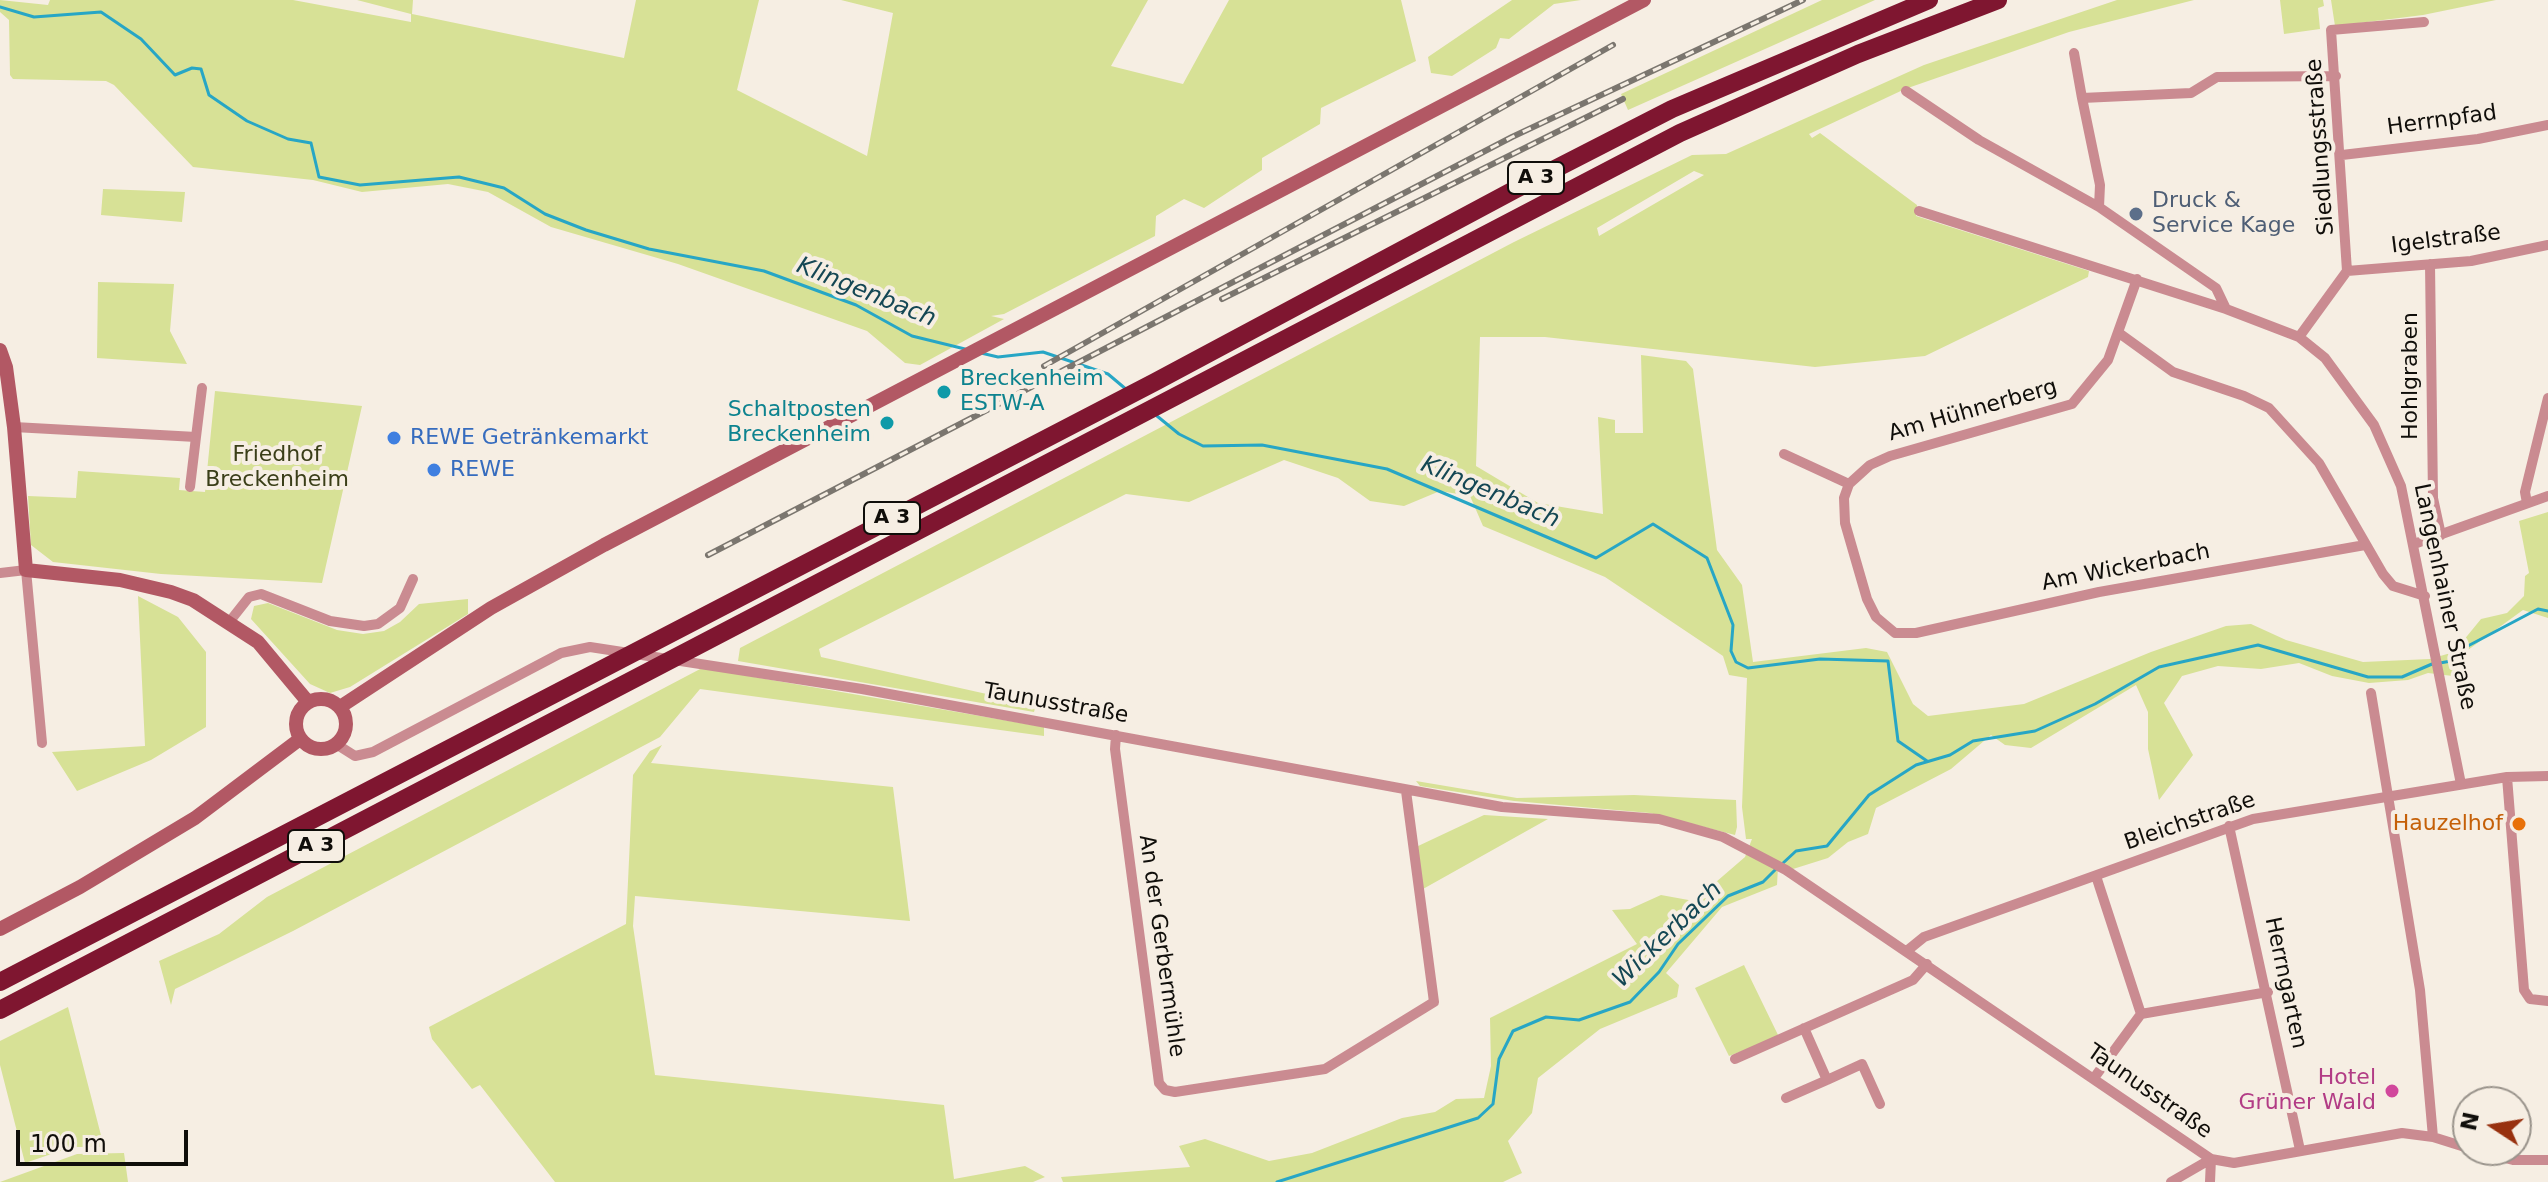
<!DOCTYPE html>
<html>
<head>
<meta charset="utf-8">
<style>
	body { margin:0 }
	#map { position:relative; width:2548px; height:1182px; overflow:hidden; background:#f6eee3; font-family:"DejaVu Sans",sans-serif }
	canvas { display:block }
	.north { position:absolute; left:2452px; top:1086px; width:80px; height:80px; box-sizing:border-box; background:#f6eee3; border:2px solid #9a948c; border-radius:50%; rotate:282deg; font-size:22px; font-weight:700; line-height:32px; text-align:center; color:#100e0a }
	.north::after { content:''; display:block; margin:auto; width:28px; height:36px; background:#98310f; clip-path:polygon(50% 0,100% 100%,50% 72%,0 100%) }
	.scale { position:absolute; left:16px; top:1130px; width:172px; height:36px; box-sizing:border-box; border:4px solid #100e0a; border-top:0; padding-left:10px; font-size:24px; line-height:28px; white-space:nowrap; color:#100e0a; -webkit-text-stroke:6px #f6eee3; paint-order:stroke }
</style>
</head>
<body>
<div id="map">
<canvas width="2548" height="1182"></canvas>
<div class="north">N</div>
<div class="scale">100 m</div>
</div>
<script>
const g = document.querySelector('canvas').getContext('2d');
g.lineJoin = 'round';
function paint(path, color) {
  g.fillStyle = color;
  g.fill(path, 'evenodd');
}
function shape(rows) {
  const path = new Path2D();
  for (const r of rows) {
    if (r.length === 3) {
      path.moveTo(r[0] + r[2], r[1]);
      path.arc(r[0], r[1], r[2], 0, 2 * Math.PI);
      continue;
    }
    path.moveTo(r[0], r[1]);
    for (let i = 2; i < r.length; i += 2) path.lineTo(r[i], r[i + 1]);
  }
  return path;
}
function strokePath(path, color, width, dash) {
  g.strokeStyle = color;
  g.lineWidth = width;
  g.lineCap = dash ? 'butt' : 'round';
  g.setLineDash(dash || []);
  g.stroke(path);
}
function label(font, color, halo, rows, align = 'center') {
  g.font = font + ' "DejaVu Sans",sans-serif';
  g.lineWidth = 8;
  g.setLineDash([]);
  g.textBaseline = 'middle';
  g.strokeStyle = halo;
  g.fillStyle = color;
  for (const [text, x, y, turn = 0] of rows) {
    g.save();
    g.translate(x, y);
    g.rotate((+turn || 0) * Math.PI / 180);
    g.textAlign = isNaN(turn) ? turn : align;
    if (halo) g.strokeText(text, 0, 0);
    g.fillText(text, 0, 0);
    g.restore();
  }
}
paint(shape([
	[0,0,48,5,50,0,293,0,411,22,411,14,357,0,413,0,412,14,624,58,636,0,759,0,737,90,867,156,893,13,841,0,1148,0,1111,66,1183,84,1229,0,1401,0,1416,61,1321,108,1320,124,1262,158,1262,170,1204,208,1184,199,1156,216,1155,236,1004,314,991,316,1004,319,920,365,905,363,867,331,678,264,551,227,488,192,448,184,362,192,313,180,193,167,114,85,106,81,13,79,10,75,9,20,0,12],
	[1512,0,1581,0,1554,4,1509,39,1500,38,1496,48,1452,76,1431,73,1428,57],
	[1822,0,1875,0,1628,110,1621,94],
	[2117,0,2194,0,2069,32,1905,89,1809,134,1812,138,1820,133,1917,205,1916,216,2089,271,2088,277,1925,356,1815,367,1545,337,1480,337,1476,466,1538,503,1603,514,1598,417,1615,420,1615,433,1643,433,1641,355,1686,361,1693,369,1717,550,1742,585,1753,662,1866,648,1887,652,1913,704,1928,716,2024,704,2151,652,2226,626,2251,624,2286,640,2363,662,2430,659,2454,652,2481,619,2507,613,2524,596,2525,576,2529,573,2519,521,2548,512,2548,618,2523,610,2461,655,2461,677,2428,673,2408,680,2369,683,2332,676,2299,663,2261,669,2218,666,2182,676,2164,703,2193,755,2159,800,2148,749,2148,712,2136,685,2031,748,2005,745,1991,735,1951,769,1876,808,1868,834,1848,842,1828,858,1793,869,1778,867,1777,885,1722,907,1666,973,1679,985,1677,997,1600,1029,1538,1078,1532,1113,1508,1141,1522,1173,1503,1182,1063,1182,1061,1177,1190,1167,1179,1146,1205,1139,1269,1161,1312,1153,1402,1118,1435,1112,1456,1099,1484,1098,1491,1066,1490,1018,1637,944,1612,910,1630,909,1661,895,1694,901,1745,857,1752,839,1746,839,1742,807,1747,678,1729,675,1723,656,1605,577,1483,526,1470,496,1440,491,1404,506,1370,501,1338,478,1284,460,1189,502,1126,494,819,649,821,657,1036,705,1034,712,738,661,740,648,1514,242,1692,155,1726,154,1924,65],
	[1694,171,1704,175,1599,236,1597,228],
	[2280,0,2323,0,2324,6,2318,8,2320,29,2284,34],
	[2331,0,2496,0,2423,15,2335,26],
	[103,189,185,192,182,222,101,215],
	[98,282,174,284,170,331,187,364,97,358],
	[215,391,362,406,322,583,161,574,53,562,31,545,28,496,76,498,78,471,180,478,179,490,205,492],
	[138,596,178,617,206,652,206,727,151,760,77,791,52,752,145,746],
	[468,599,468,614,350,687,330,693,310,684,251,619,254,606,268,603,337,630,363,634,384,631,400,622,419,604],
	[702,668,1044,727,1044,736,700,689,660,737,293,931,175,989,171,1005,159,961,219,934,267,897],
	[662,745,651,763,893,787,910,921,635,896,633,926,655,1075,944,1105,954,1179,1025,1166,1045,1177,1033,1182,555,1182,480,1085,472,1089,432,1039,429,1027,626,924,633,775,650,751],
	[1416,781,1517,798,1634,795,1736,800,1737,827,1735,835,1650,813,1514,801,1420,786],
	[1484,815,1548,819,1423,889,1416,847],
	[1744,965,1779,1037,1729,1056,1695,988],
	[68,1007,104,1147,72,1147,25,1163,0,1065,0,1041],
	[124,1153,128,1182,0,1182,77,1154]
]), '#d7e196');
strokePath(shape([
	[0,7,34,17,101,12,141,39,175,75,192,68,201,69,209,95,247,121,288,139,311,143,319,177,360,185,459,177,504,188,545,214,586,230,649,249,764,271,856,305,912,336,965,349],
	[981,353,998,357,1043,352,1108,374,1127,390],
	[1157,416,1179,434,1203,446,1262,445,1387,469,1596,558,1653,524,1707,558,1733,625,1731,651,1736,662,1748,668,1820,659,1888,661,1898,741,1927,761],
	[2440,663,2451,661,2464,648,2538,609,2548,611],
	[1782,864,1796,851,1827,846,1869,795,1916,765,1950,755,1973,741,2035,731,2095,704,2159,667,2258,645,2368,677,2402,677,2432,664],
	[1277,1182,1478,1118,1493,1104,1499,1059,1513,1031,1546,1017,1579,1020,1630,1002,1659,972,1678,944,1728,896,1763,882,1776,869]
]), '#27a6c5', 3);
strokePath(shape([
	[2074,53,2082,98],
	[1906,91,1979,140,2099,207,2216,288,2226,309],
	[2342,155,2478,139,2548,125],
	[2099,207,2100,185,2082,98,2191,93,2217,77,2336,76],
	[1919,211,2226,309,2299,337,2325,358,2374,425,2401,486,2461,784],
	[2430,264,2433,498,2441,535],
	[2347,271,2471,261,2548,245],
	[2137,279,2108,360,2072,404,1890,456,1870,465,1849,484,1844,498,1845,523,1867,599,1876,617,1895,633,1916,633,2099,592,2365,545],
	[2119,333,2173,372,2244,396,2269,408,2319,463,2383,574,2393,586,2425,596],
	[2299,337,2347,271,2331,30,2424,22],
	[14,427,196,437,202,388],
	[1784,454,1849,484],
	[190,487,196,437],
	[2527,503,2525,492,2548,398],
	[2414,544,2548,496],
	[0,573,26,570,42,743],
	[230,621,249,597,261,594,330,621,364,626,378,624,400,608,413,579],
	[2371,693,2420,990,2433,1137],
	[1116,735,1115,749,1159,1083,1165,1090,1175,1092,1325,1069,1434,1002,1406,791],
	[336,744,355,756,373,752,561,653,590,647,862,689,1502,807,1659,819,1723,837,1786,870,2211,1159,2234,1163,2402,1133,2433,1137,2468,1148],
	[2507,777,2524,990,2530,999,2548,1001],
	[2229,826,2300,1150],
	[2096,876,2141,1014],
	[1908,950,1924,937,2253,819,2507,777,2548,776],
	[1735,1059,1913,980,1927,964],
	[2094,1078,2141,1014,2268,992],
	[1827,1080,1862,1064,1880,1104],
	[1786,1098,1827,1080,1804,1028],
	[2475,1150,2513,1160,2548,1160],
	[2171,1182,2211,1159],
	[2210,1182,2211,1159]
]), '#ca8b91', 10);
strokePath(shape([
	[0,350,6,367,14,427,26,570,120,580,171,592,193,600,258,642,308,702],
	[321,724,25],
	[340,707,491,608,604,545,1644,0],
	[0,929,80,887,195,818,300,739]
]), '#b25864', 14);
strokePath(shape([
	[0,982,1155,382,1516,189,1672,109,1929,0],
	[0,1010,1680,133,1858,54,1998,0]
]), '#7f1630', 18);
const rail = shape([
	[1222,299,1623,99],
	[1044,366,1613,45],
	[708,555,1512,137,1803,0]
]);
strokePath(rail, '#7b766f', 6);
strokePath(rail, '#f6eee3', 3, [9]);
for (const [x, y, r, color] of [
	[2136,214,8,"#5c6f8a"],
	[944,392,8,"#0f9aa8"],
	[887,423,8,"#0f9aa8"],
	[394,438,8,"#3f7fe0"],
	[434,470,8,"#3f7fe0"],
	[2519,824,8,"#e8710a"],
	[2392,1091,8,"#d1479c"]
]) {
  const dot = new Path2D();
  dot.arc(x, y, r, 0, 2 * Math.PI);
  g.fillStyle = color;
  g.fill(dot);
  strokePath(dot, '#f6eee3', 3);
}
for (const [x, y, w] of [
	[1536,178,56],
	[892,518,56],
	[316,846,56]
]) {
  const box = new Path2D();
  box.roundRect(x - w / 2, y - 16, w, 32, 6);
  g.fillStyle = '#f6eee3';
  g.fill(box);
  strokePath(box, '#100e0a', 2);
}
label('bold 20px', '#100e0a', null, [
	["A 3",1536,178],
	["A 3",892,518],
	["A 3",316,846]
]);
label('22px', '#100e0a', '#f6eee3', [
	["Herrnpfad",2442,121,-8],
	["Siedlungsstraße",2321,147,-94],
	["Igelstraße",2446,240,-7],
	["Hohlgraben",2411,376,-90],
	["Am Hühnerberg",1973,411,-16],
	["Am Wickerbach",2126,568,-11],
	["Langenhainer Straße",2444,597,78],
	["Taunusstraße",1056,704,10],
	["Bleichstraße",2190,822,-19],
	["An der Gerbermühle",1161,946,82],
	["Herrngarten",2285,983,78],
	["Taunusstraße",2149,1092,35]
]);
label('22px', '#4e5e75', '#f6eee3', [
	["Druck &",2152,201],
	["Service Kage",2152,226]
], 'left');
label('22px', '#0d838f', '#f6eee3', [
	["Breckenheim",960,379],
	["ESTW-A",960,404],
	["Schaltposten",871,410,"right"],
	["Breckenheim",871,435,"right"]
], 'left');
label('22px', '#366cbe', '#f6eee3', [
	["REWE Getränkemarkt",410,438],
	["REWE",450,470]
], 'left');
label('22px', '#3a3e18', '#f6eee3', [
	["Friedhof",277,455],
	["Breckenheim",277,480]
]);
label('22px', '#c56008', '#f6eee3', [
	["Hauzelhof",2503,824]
], 'right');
label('22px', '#b23c85', '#f6eee3', [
	["Hotel",2376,1078],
	["Grüner Wald",2376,1103]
], 'right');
label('italic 24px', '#144754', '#f6eee3', [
	["Klingenbach",866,293,22],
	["Klingenbach",1490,493,23],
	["Wickerbach",1668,935,-44]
]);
</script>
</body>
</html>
